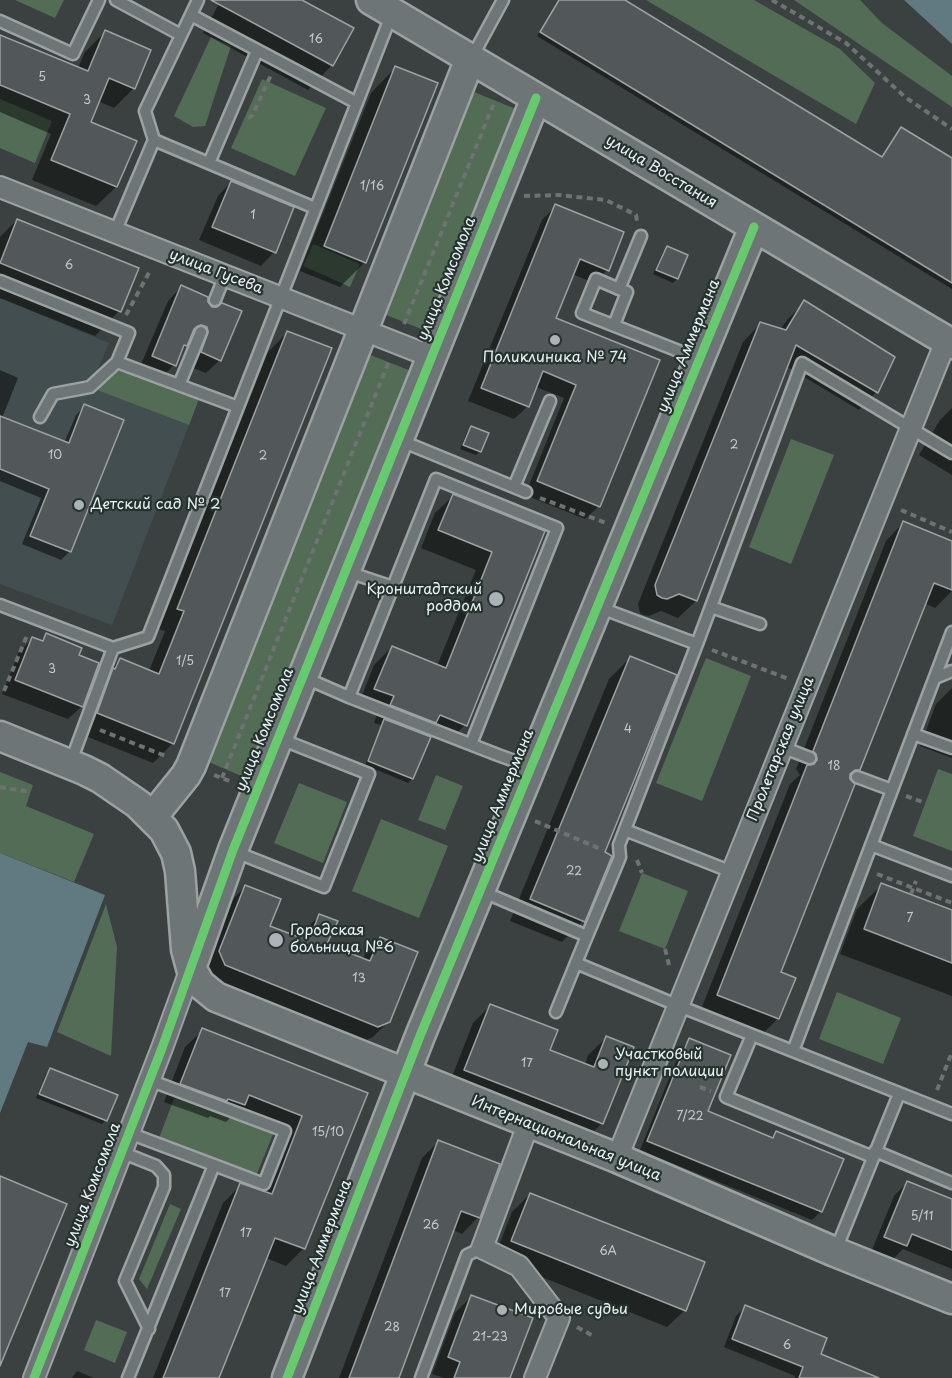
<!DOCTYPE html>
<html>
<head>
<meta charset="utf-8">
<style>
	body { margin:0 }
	canvas { display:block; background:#3a4140 }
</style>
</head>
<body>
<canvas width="952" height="1378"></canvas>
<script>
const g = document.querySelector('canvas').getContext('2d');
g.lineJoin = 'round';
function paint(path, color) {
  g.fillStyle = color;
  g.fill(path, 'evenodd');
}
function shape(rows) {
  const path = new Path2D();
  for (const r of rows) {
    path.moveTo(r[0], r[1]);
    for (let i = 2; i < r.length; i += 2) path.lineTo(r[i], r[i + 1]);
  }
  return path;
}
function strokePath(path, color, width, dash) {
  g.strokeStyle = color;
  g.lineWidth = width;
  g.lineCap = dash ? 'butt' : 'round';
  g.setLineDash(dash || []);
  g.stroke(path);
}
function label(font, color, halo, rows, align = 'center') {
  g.font = font + ' "Playpen Sans",sans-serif';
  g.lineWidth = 4.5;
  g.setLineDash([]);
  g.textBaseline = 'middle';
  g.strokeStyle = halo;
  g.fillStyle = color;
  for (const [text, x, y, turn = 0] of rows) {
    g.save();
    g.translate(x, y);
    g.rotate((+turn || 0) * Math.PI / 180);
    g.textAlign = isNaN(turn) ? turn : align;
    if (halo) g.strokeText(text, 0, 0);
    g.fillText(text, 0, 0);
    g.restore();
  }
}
paint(shape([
	[0,298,109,343,90,387,189,425,112,625,0,584]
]), '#424e4f');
paint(shape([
	[15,0,64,0,55,18],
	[646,0,754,0,840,49,875,83,856,124],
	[794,0,860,0,882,23,952,76,952,107],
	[211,37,231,46,205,126,193,127,174,116],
	[262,79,326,108,295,176,231,148],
	[474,92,516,109,426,331,384,314],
	[0,99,52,121,35,163,0,148],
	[313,244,360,264,350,287,303,266],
	[368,354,411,371,246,778,204,760],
	[119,370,199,399,189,425,97,390],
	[791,439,834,455,791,564,749,547],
	[706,658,751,676,702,801,656,783],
	[938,769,952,774,952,851,913,836],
	[0,772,33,785,26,806,94,834,74,882,0,853],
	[436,775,463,786,445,830,418,820],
	[299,783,347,802,323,863,274,843],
	[381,819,448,846,419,918,352,891],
	[642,873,688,891,665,949,619,931],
	[106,904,117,947,111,1056,57,1032],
	[837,992,901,1018,883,1064,819,1039],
	[175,1096,273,1134,256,1176,159,1138],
	[170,1204,181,1209,147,1289,139,1279],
	[96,1320,127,1332,115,1363,84,1350]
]), '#526c56');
paint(shape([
	[904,0,952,0,952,44],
	[0,853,105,895,47,1047,28,1042,0,1113]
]), '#617981');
paint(shape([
	[221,0,299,0,332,65,308,90,203,33],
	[559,0,622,0,881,158,901,129,952,160,952,289,537,36],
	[105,32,134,88,114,108,98,101,89,123,135,142,116,187,96,206,32,180,51,134,0,112,0,36,78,68,85,52],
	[395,68,365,262,340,287,300,271,371,93],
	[231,182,274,252,261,266,199,240,218,196],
	[556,206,607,270,594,283,572,274,554,319,658,361,599,506,585,519,525,495,564,398,536,387,528,406,514,419,468,401,542,220],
	[17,220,119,311,95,336,0,298,0,237],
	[667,248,677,279,673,283,653,274,663,252],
	[181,287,207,298,220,360,206,373,188,366,193,340,189,338,174,365,161,378,139,369,168,301],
	[805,302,893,358,876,392,859,410,786,366,696,601,678,618,661,611,649,616,644,615,640,613,638,604,743,342,760,324,780,330,787,320],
	[288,332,173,743,153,763,78,733,100,680,120,660,149,671,165,631,158,629,268,352],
	[0,370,18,378,2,418,64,443,76,415,85,406,70,551,61,560,22,544,41,498,0,481],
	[952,408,952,475,919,455,940,420],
	[471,428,480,451,476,455,460,449,467,432],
	[453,496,543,532,465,725,448,742,430,735,412,779,408,783,365,765,381,725,374,723,377,714,358,706,374,665,392,647,437,666,476,570,421,548,435,513],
	[903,523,952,542,952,591,935,608,924,603,859,769,848,780,779,973,778,1018,761,1036,700,1012,790,784,800,775,796,769,886,541],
	[47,635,77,656,82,706,68,719,2,694,19,652,33,638,40,641],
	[630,658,604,853,583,921,562,942,510,921,609,679],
	[952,688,952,758,920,746,936,704],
	[882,885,952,911,952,996,840,954,857,909],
	[246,886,268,927,296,938,302,936,304,931,320,915,324,945,363,960,365,954,381,939,389,1021,373,1037,362,1042,210,980,204,968,230,902],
	[491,1005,548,1051,585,1065,588,1055,606,1038,602,1123,584,1141,448,1087,473,1023],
	[203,1030,366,1094,304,1248,286,1266,266,1258,218,1378,153,1378,223,1203,241,1185,262,1192,285,1134,234,1114,226,1122,210,1116,208,1118,164,1102,185,1047],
	[690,1040,706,1112,771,1138,776,1133,821,1211,812,1220,640,1150,681,1049],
	[50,1070,106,1120,102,1124,36,1098,46,1074],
	[438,1142,478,1217,462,1234,453,1230,397,1378,339,1378,422,1158],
	[907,1183,952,1201,952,1269,903,1249,893,1259,872,1250,894,1196],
	[530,1194,685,1310,667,1327,494,1258,512,1212],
	[472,1296,508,1378,444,1378,432,1374,455,1313],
	[745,1307,819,1355,878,1378,795,1378,795,1376,724,1347,736,1316],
	[77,1371,94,1378,72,1378]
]), '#0007');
const building = shape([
	[211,0,302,0,354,28,333,66,211,0],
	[559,0,625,0,882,157,901,127,952,158,952,283,540,32,559,0],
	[105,30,151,50,135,89,109,78,91,122,137,141,117,187,51,160,70,114,0,85,0,35,88,71,105,30],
	[395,66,438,83,366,263,324,246,395,66],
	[231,181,294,207,276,253,212,227,231,181],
	[555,204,624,232,609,271,580,259,556,318,660,360,600,507,537,481,576,385,543,371,529,407,481,388,555,204],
	[17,219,139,268,121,312,0,263,17,219],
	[667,246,688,255,678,279,656,270,667,246],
	[181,285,208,297,208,302,212,307,217,307,222,303,242,311,221,361,201,352,208,332,207,327,201,325,194,329,187,346,184,345,176,366,152,356,181,285],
	[804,300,895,357,878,393,796,345,697,601,679,594,667,599,662,598,657,595,655,585,760,322,786,330,804,300],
	[287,331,332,348,174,744,97,713,113,668,115,669,120,658,159,674,184,611,177,609,287,331],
	[84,404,124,420,71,552,30,536,49,489,0,469,0,416,69,443,84,404],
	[471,426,489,433,481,452,463,445,471,426],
	[453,494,545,531,467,726,440,715,436,723,390,705,394,696,374,689,392,646,446,668,492,552,438,530,453,494],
	[903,521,952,541,952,590,934,583,860,770,855,770,850,774,850,779,855,784,781,972,796,978,779,1019,717,995,807,765,814,764,817,760,816,754,813,751,903,521],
	[46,633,82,648,79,655,99,663,83,707,15,680,32,637,43,641,46,633],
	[630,656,677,675,605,852,612,856,585,922,530,899,630,656],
	[384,719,431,737,413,779,368,761,384,719],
	[881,883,952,910,952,963,864,929,881,883],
	[245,885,281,899,270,926,296,936,313,930,319,914,338,921,327,944,370,961,380,937,418,952,390,1022,378,1027,225,965,219,951,245,885],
	[490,1004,558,1030,550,1050,594,1067,606,1036,634,1047,603,1124,464,1070,490,1004],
	[202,1028,368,1093,305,1249,275,1238,219,1378,163,1378,240,1183,272,1194,302,1116,249,1095,245,1105,228,1099,227,1101,180,1084,202,1028],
	[689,1038,731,1055,708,1111,773,1138,776,1131,844,1159,822,1212,647,1141,689,1038],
	[50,1068,118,1095,107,1121,39,1094,50,1068],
	[438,1140,500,1164,480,1218,461,1211,399,1378,349,1378,438,1140],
	[0,1176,67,1204,0,1366,0,1176],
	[907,1181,952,1199,952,1250,912,1234,907,1246,884,1237,907,1181],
	[530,1193,705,1262,686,1311,511,1241,530,1193],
	[471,1295,533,1318,510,1378,454,1378,460,1362,448,1357,471,1295],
	[745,1305,827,1338,821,1354,879,1378,799,1378,803,1367,732,1339,745,1305]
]);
paint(building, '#525859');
strokePath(building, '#9ca1a2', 1.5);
const lane = shape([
	[116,0,181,35],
	[191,15,357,103],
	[0,21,73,54,99,0],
	[471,59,503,0],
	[154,140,315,208],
	[209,163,257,51],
	[115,232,154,140,145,111,198,0],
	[641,236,619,289,596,279,582,313,699,359],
	[0,281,129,333,117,362,238,407],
	[215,300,225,275],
	[614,325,627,292,619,289],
	[179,385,201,332],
	[40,417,53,394,90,387,117,362],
	[399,440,526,492],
	[514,487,550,401],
	[345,571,393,587],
	[0,605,113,648,70,764],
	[598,607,697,644],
	[711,607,760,624],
	[113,648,148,637,392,13],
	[303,677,349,697],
	[935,678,952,671],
	[913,734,952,748],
	[471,744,557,528,436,479,349,697,498,755,531,767],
	[782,747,810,758],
	[857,777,892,790],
	[625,830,732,872],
	[871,845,952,876],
	[233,851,324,887,369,774,278,738],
	[481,891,587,936,620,857,619,845,697,644,802,363,952,453],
	[576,963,679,1006,952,1114],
	[556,1012,587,936],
	[752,1035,726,1097,873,1157],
	[793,1051,952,632],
	[149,1080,285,1131,264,1184,214,1165],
	[875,1151,952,1183],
	[121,1152,156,1166,164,1175,164,1187,125,1281,149,1329],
	[835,1252,899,1094],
	[128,1378,214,1165,129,1133],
	[421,1378,467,1255,482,1248]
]);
const street = shape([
	[0,187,432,357],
	[529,1122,482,1248,519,1266,559,1318,535,1378],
	[617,1158,946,341],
	[34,1378,162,1048,191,968]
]);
const secondary = shape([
	[371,0,952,344],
	[0,736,84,770,100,778,138,804,164,830,176,853,180,871,186,949,191,968,200,984,216,997,617,1158,835,1252,952,1299],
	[153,816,186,775,191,766,470,59],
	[191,968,233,850,536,98],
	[287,1378,420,1036,754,227]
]);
strokePath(lane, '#9ca1a2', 15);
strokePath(street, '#9ca1a2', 24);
strokePath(secondary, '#9ca1a2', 33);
strokePath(shape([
	[772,0,846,43,905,97,952,129],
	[248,118,252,116,271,75],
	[524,196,558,195,606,200,636,215,637,221],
	[126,315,151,269],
	[404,324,494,103],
	[540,498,606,523],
	[901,510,952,532],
	[712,650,789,679],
	[4,691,28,633],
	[100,730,168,757],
	[214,775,232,782],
	[222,778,389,361],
	[0,787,31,792],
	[906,796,925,803],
	[535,821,603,850],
	[637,860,642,873],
	[877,874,952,903],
	[911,894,916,881],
	[665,949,670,969],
	[700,1087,711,1091],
	[937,1090,952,1052],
	[577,1327,595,1337]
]), '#6f7272', 4, [6, 4.5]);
strokePath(lane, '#6e7576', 10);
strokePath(street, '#6e7576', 20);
strokePath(secondary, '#6e7576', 28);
strokePath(shape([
	[34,1378,162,1048,233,850,536,98],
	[287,1378,420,1036,754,227]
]), '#67ca6e', 9);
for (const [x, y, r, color] of [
	[555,340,6,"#abb3b8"],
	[79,505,6,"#abb3b8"],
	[496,599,8,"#abb3b8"],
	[276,940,8,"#abb3b8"],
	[603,1064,6,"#abb3b8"],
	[502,1310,6,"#abb3b8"]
]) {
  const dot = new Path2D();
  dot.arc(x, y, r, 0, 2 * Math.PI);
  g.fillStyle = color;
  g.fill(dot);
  strokePath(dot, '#26332d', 2);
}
label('12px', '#c2cbd0', null, [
	["16",316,40],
	["5",42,78],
	["3",87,101],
	["1/16",372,187],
	["1",253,216],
	["6",69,266],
	["2",734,446],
	["10",55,456],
	["2",263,457],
	["1/5",185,662],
	["3",52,670],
	["4",628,730],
	["18",834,767],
	["22",574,872],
	["7",910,919],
	["13",359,979],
	["17",527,1064],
	["7/22",690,1117],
	["15/10",328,1133],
	["5/11",922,1217],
	["26",431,1226],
	["17",246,1234],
	["6А",608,1252],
	["17",225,1294],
	["28",392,1328],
	["21-23",490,1338],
	["6",787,1346]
]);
label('15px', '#e8f1f8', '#26332d', [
	["улица Восстания",661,172,31],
	["улица Гусева",216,272,21],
	["улица Комсомола",447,279,-68],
	["улица Аммермана",689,346,-68],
	["улица Комсомола",265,730,-68],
	["Пролетарская улица",781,749,-68],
	["улица Аммермана",503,796,-68],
	["Интернациональная улица",566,1139,22],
	["улица Комсомола",93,1185,-69],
	["улица Аммермана",322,1247,-69]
]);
label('15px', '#e8f1f8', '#26332d', [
	["Поликлиника № 74",555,358,"center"],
	["Детский сад № 2",91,505],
	["Кронштадтский",482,590,"right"],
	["роддом",482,607,"right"],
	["Городская",290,931],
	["больница №6",290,948],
	["Участковый",615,1055],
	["пункт полиции",615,1072],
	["Мировые судьи",514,1310]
], 'left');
</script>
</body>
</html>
